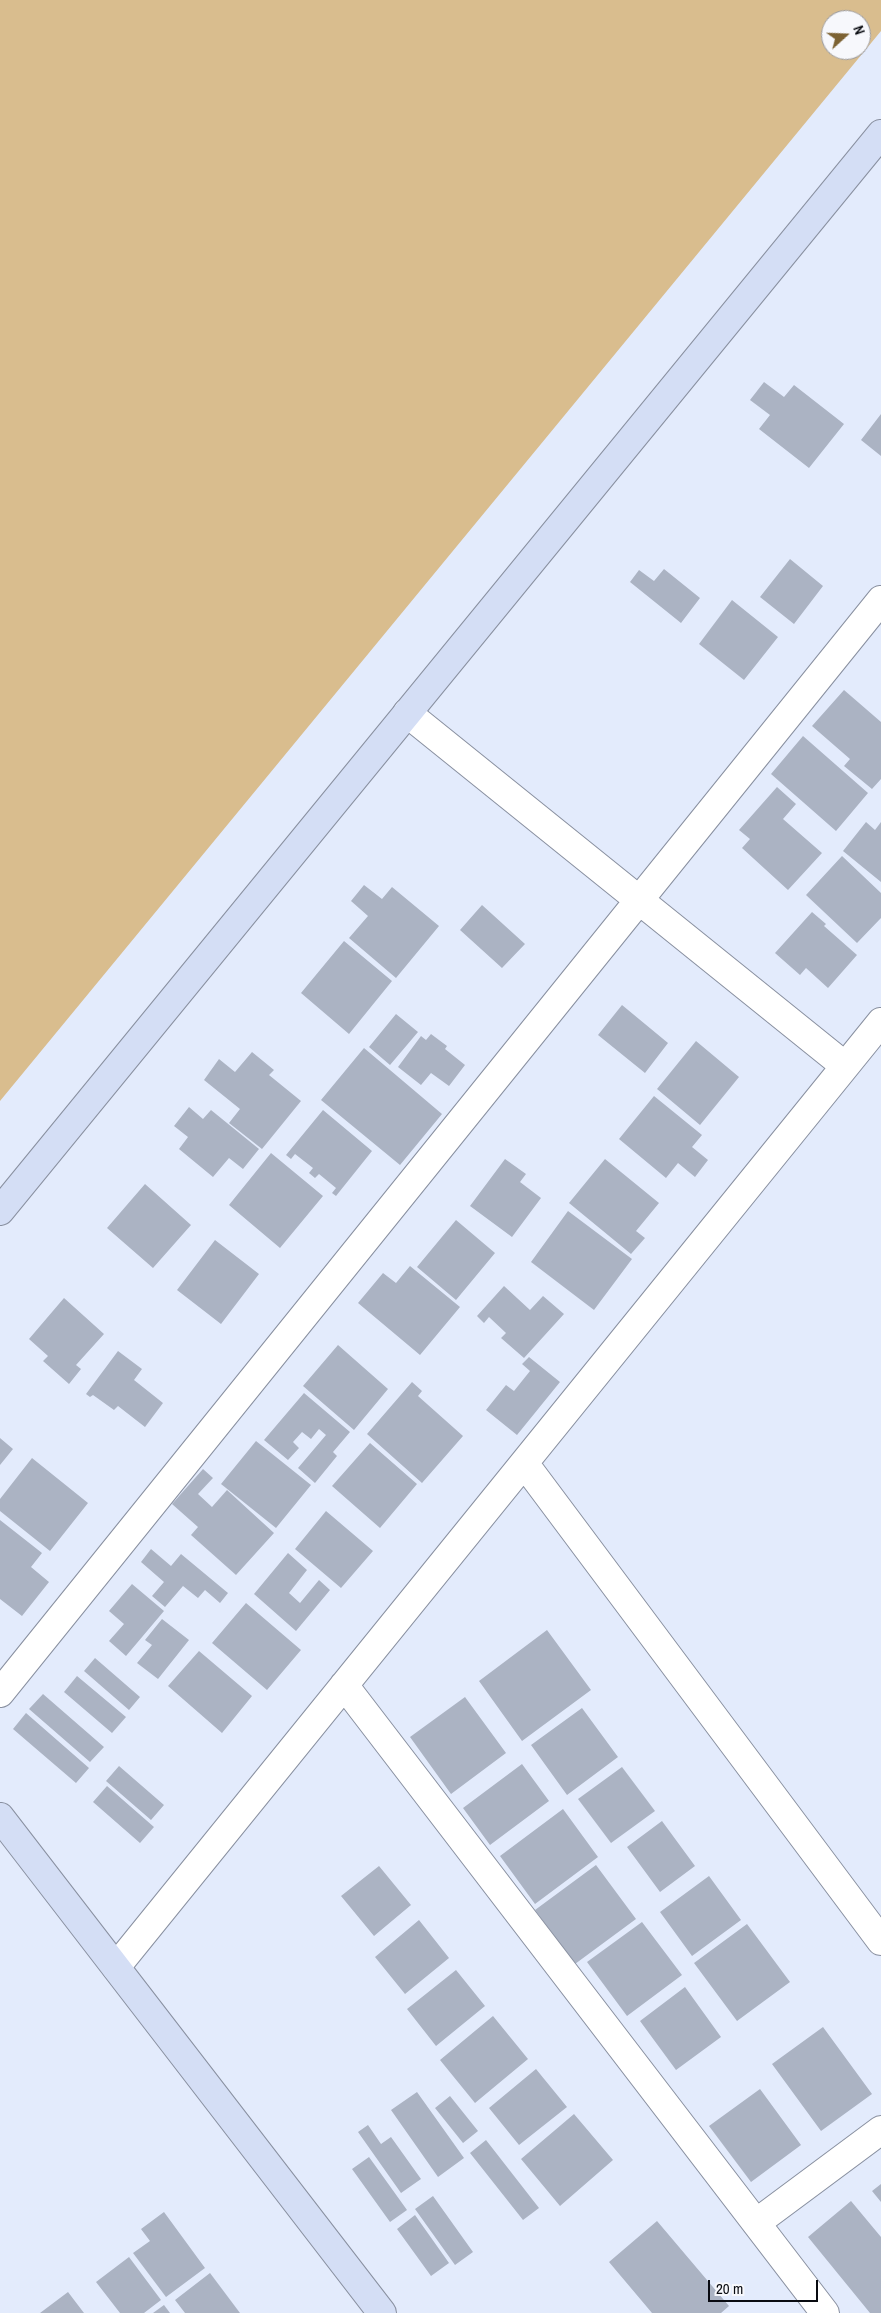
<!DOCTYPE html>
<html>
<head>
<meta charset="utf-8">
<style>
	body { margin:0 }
	#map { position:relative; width:881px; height:2313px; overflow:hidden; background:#e3ebfc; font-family:"Archivo Narrow",sans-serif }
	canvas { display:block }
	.north { position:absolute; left:821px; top:10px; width:50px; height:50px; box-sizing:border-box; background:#f7f8fc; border:1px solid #98999e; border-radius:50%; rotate:70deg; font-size:14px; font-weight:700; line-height:20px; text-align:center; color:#090b11 }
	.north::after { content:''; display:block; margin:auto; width:18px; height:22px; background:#7c6233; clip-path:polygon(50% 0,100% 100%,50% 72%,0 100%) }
	.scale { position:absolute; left:708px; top:2280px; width:110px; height:22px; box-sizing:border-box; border:2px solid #090b11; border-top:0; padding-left:6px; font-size:15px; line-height:18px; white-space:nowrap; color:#090b11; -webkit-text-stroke:4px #f7f8fc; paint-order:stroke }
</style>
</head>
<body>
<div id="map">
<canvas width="881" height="2313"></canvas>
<div class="north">N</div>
<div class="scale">20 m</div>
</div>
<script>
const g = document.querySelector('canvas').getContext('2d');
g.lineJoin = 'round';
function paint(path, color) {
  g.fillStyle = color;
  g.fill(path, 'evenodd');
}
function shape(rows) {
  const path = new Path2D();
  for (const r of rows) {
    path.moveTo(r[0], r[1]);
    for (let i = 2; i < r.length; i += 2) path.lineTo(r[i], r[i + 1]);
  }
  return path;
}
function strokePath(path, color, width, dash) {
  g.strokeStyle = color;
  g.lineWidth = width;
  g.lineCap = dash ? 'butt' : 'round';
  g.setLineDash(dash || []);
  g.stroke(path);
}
paint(shape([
	[0,0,881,0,881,31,0,1101],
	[831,20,861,20,861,50,831,50]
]), '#d9bd8e');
paint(shape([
	[764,382,784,397,794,385,844,424,809,468,759,429,770,415,750,400],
	[881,414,881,456,861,440],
	[790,559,823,586,794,624,760,597],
	[664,569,700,598,681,623,630,582,639,570,654,581],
	[732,600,778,637,744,680,699,644],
	[844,690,881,722,881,779,872,789,844,766,850,759,812,726],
	[803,736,868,793,836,831,771,774],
	[777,787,796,804,783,819,822,853,788,890,742,848,750,839,739,830],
	[866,822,875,830,881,822,881,882,843,851],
	[842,856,881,893,881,918,857,943,806,895],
	[364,885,382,899,392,887,439,926,396,978,349,938,368,916,351,901],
	[482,905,525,944,502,968,460,930],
	[812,912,826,924,824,926,857,955,828,988,806,968,800,975,775,953],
	[344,941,392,981,349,1034,301,993],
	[622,1005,668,1043,645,1073,598,1035],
	[396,1014,418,1032,390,1065,369,1047],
	[431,1034,447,1046,445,1049,465,1065,449,1086,431,1073,421,1085,398,1067,421,1036,426,1040],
	[696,1041,739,1077,700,1125,657,1089],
	[364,1048,442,1114,400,1165,321,1100],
	[252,1052,274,1070,269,1075,301,1101,262,1149,229,1123,240,1109,204,1080,219,1059,235,1072],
	[654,1096,702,1135,692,1147,708,1160,695,1177,678,1163,666,1178,619,1139],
	[189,1107,203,1119,211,1110,259,1149,243,1169,229,1158,213,1177,179,1149,188,1137,174,1126],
	[323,1110,372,1151,336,1196,332,1193,336,1188,319,1174,315,1178,309,1173,313,1168,295,1154,291,1159,286,1155],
	[271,1153,323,1196,280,1248,229,1205],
	[505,1159,526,1174,520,1182,541,1198,512,1237,470,1206],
	[605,1159,659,1203,636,1231,645,1238,631,1254,569,1203],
	[145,1184,191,1225,153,1268,107,1228],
	[568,1211,632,1259,594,1310,531,1262],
	[456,1220,495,1253,456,1300,417,1267],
	[215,1240,259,1274,221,1324,177,1290],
	[410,1266,460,1307,420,1355,358,1303,383,1273,396,1283],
	[504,1286,530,1310,543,1296,564,1314,524,1358,501,1338,506,1333,489,1317,484,1323,477,1316],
	[64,1298,104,1334,76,1365,81,1369,69,1384,43,1361,48,1356,29,1339],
	[338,1345,388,1389,354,1430,303,1386],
	[118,1351,142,1369,134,1380,163,1403,145,1427,118,1406,114,1410,93,1395,90,1397,86,1394],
	[529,1357,560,1382,517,1435,486,1410,506,1385,514,1391,530,1371,522,1364],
	[412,1382,422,1391,418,1396,463,1436,422,1483,367,1434],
	[304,1393,350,1432,333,1452,337,1456,315,1483,298,1468,326,1435,319,1429,311,1439,302,1432,293,1442,299,1448,288,1460,264,1440],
	[0,1438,13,1449,0,1465],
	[256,1441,311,1485,276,1528,221,1484],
	[370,1443,417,1484,380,1528,332,1486],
	[32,1458,88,1503,50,1551,0,1511,0,1499],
	[203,1469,213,1478,198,1494,212,1507,227,1490,274,1533,236,1575,191,1535,198,1527,172,1504],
	[326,1511,373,1551,341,1588,295,1549],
	[0,1520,42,1553,31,1567,49,1582,22,1616,0,1599],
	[151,1549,171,1566,181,1554,228,1593,220,1603,205,1590,198,1598,183,1586,165,1607,152,1596,164,1582,141,1562],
	[288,1553,307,1570,289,1593,300,1603,319,1580,330,1590,296,1631,254,1594],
	[132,1584,164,1611,126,1656,109,1641,124,1624,109,1611],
	[246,1603,301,1650,267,1690,212,1643],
	[162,1619,189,1640,158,1679,137,1663,152,1645,145,1640],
	[547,1630,591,1690,522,1741,479,1681],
	[199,1651,252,1696,222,1733,168,1686],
	[95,1658,140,1697,129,1710,84,1671],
	[77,1676,126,1717,112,1733,64,1692],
	[43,1694,104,1747,90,1762,29,1709],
	[465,1697,506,1753,451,1794,410,1737],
	[582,1708,618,1757,567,1795,531,1745],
	[26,1713,89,1768,76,1783,13,1729],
	[522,1764,549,1801,490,1845,463,1808],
	[119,1766,164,1805,151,1820,106,1781],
	[622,1767,655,1811,611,1843,578,1799],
	[107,1786,154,1827,140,1843,93,1802],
	[563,1809,598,1857,535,1904,500,1856],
	[662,1821,695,1866,660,1892,627,1847],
	[596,1865,636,1919,575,1964,535,1910],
	[379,1866,411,1905,374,1936,341,1896],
	[709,1876,741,1920,692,1956,660,1912],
	[419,1920,449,1958,405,1994,375,1957],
	[642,1922,682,1975,627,2016,587,1962],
	[747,1924,790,1982,737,2021,694,1963],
	[456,1970,485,2006,436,2046,407,2009],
	[685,1987,721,2037,676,2070,640,2021],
	[493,2016,528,2059,475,2103,440,2060],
	[823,2027,872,2094,821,2131,772,2064],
	[536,2069,567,2107,519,2145,489,2108],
	[760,2089,801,2145,751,2182,709,2126],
	[417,2092,464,2158,438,2177,391,2110],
	[450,2096,478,2131,463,2143,435,2108],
	[574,2114,613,2160,560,2206,521,2159],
	[368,2125,381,2144,391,2137,421,2179,401,2193,358,2132],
	[486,2140,539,2208,523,2220,470,2153],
	[369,2157,407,2210,390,2222,352,2169],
	[881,2184,881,2202,872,2191],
	[433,2196,473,2252,455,2265,415,2209],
	[851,2201,881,2237,881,2313,870,2313,808,2237],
	[164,2212,205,2268,166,2297,133,2253,150,2241,141,2229],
	[415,2215,449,2263,431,2276,397,2229],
	[657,2221,729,2306,721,2313,652,2313,609,2262],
	[129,2257,161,2300,144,2313,120,2313,96,2282],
	[210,2273,240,2313,185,2313,175,2300],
	[68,2292,84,2313,40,2313],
	[164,2305,170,2313,153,2313]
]), '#abb3c3');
const street = shape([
	[407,713,845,1066],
	[524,1463,881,1941],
	[344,1685,825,2313],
	[0,1693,881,600],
	[116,1967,881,1022],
	[756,2223,881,2130]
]);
const secondary = shape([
	[0,1211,881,134],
	[0,1817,382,2313]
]);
strokePath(street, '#8990a0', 30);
strokePath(secondary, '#8990a0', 30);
strokePath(street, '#fff', 28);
strokePath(secondary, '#d4def5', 28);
</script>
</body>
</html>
